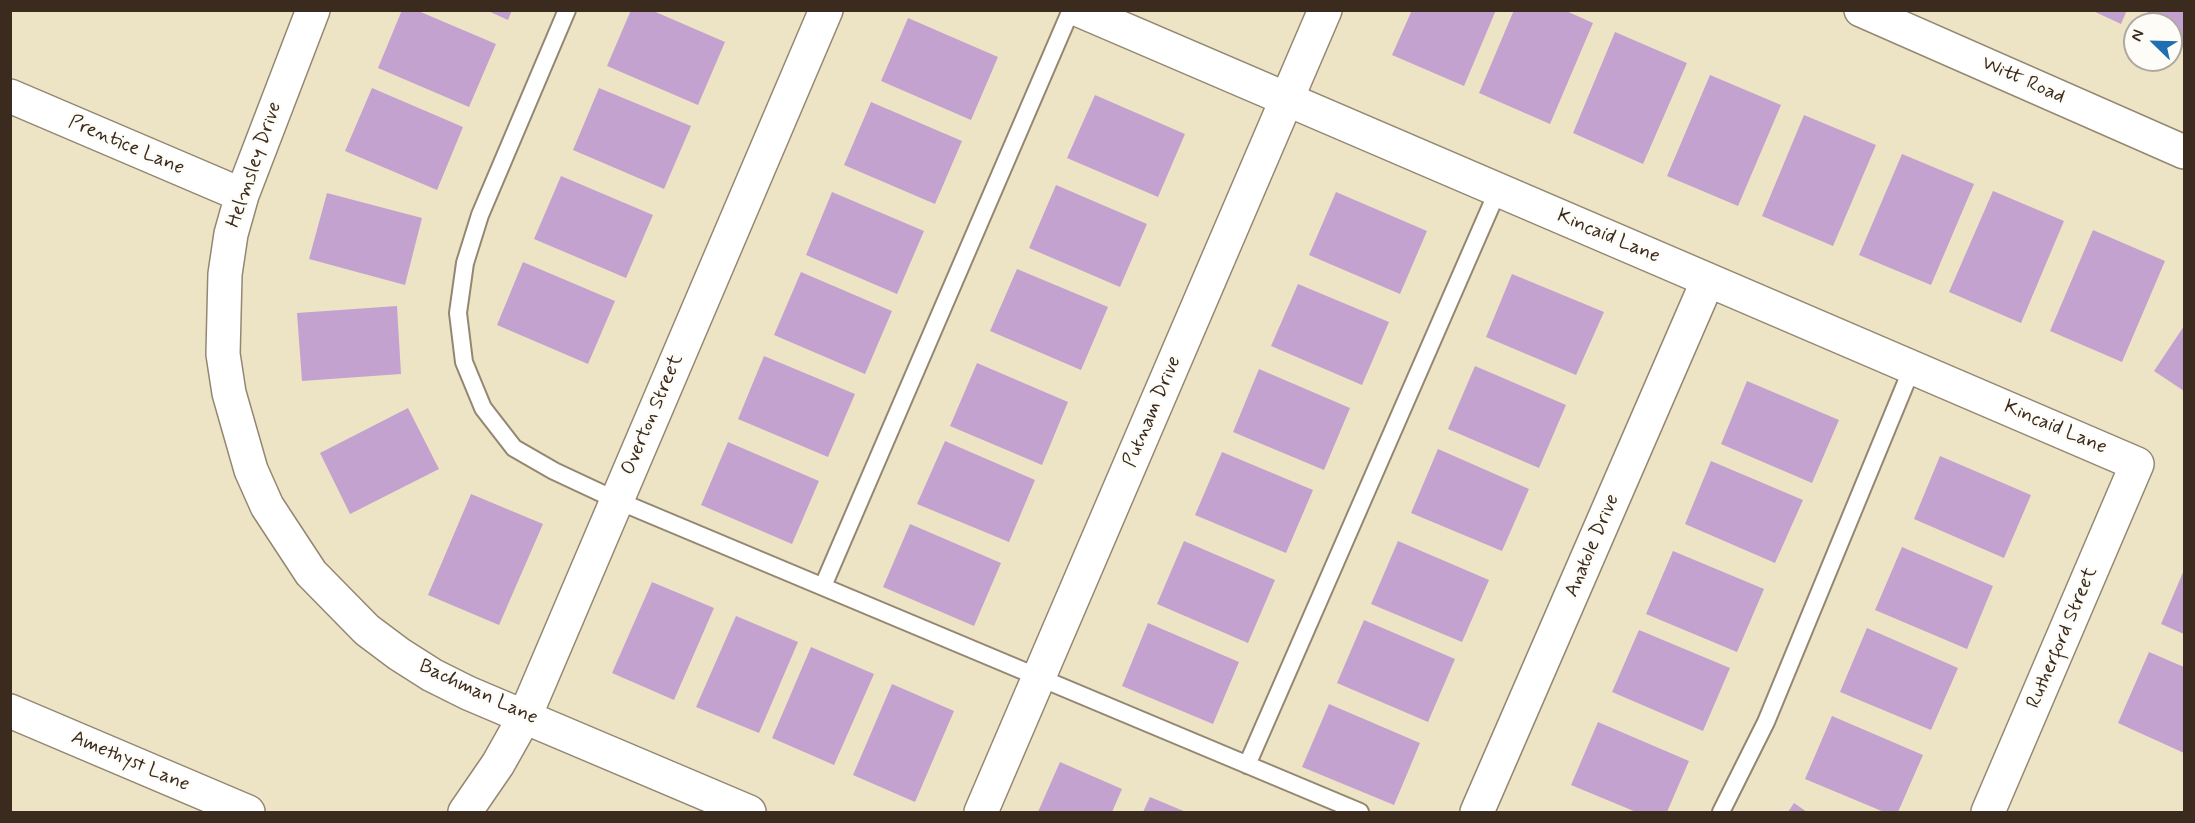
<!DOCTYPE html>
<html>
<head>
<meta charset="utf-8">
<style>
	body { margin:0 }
	#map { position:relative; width:2195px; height:823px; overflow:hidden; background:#ede4c5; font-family:Mynerve,sans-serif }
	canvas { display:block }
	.frame { position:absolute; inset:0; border:12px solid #3b2a1e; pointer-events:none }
	.north { position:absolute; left:2123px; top:12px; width:60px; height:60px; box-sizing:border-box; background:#fdfcf7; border:2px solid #afa8a0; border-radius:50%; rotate:293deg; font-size:16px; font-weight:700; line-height:24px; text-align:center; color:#3b2a1e }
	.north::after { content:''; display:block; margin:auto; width:21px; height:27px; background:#1f6fb2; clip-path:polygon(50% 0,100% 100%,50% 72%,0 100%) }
</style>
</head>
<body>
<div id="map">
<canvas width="2195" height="823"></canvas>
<div class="frame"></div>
<div class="north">N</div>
</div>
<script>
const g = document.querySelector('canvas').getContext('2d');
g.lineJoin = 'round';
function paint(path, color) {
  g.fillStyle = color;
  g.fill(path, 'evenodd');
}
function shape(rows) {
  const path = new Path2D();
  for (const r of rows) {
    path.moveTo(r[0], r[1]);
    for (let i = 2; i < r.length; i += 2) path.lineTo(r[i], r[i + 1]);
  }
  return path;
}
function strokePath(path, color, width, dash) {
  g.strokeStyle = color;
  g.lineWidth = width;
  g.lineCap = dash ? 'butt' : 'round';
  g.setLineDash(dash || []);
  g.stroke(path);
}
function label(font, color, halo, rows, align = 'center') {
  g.font = font + ' Mynerve,sans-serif';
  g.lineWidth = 5;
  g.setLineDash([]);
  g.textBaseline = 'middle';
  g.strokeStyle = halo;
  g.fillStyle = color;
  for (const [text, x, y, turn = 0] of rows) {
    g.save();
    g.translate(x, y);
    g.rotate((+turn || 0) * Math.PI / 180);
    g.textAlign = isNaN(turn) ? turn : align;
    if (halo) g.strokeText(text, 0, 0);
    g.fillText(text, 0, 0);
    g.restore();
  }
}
paint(shape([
	[402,10,416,10,496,44,469,107,378,68],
	[486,10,512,10,508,20],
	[631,10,651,10,725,42,698,105,607,66],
	[1412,10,1496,10,1464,86,1392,55],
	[1514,10,1564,10,1593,23,1550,124,1479,93],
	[2091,10,2127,10,2121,24],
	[2149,10,2184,10,2184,48,2171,42,2171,24,2144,24],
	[908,18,998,57,971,120,881,81],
	[1615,32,1687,63,1643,164,1573,133],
	[1710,75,1781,105,1738,206,1667,176],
	[372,88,463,127,437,190,345,151],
	[599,88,691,126,664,189,573,150],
	[1095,95,1185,134,1158,197,1067,158],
	[871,102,962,141,935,204,844,165],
	[1804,115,1876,145,1833,246,1762,216],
	[1902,154,1974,184,1931,285,1859,255],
	[561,176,653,215,626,278,534,239],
	[1056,185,1147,224,1120,287,1029,248],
	[1993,191,2064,221,2021,323,1949,292],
	[832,192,924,231,897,294,806,255],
	[1336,192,1427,231,1400,294,1309,255],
	[327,193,422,218,405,285,309,259],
	[2093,230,2165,261,2122,362,2050,331],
	[523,262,615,301,588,364,497,325],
	[1017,269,1108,307,1081,370,990,331],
	[801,272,892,311,865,374,774,335],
	[1512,274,1604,312,1576,375,1486,337],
	[1298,284,1389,322,1362,385,1271,346],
	[397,306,401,374,302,381,297,313],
	[2184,326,2184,391,2154,371],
	[764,356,855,394,828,457,738,419],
	[977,363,1068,402,1042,465,950,426],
	[1475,366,1566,405,1539,468,1448,429],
	[1259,369,1350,408,1324,470,1233,432],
	[1747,381,1839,420,1812,483,1721,444],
	[408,408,439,469,350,514,320,453],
	[945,441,1035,480,1009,542,917,504],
	[728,442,819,481,792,544,701,505],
	[1438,449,1529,489,1502,551,1411,513],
	[1222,452,1313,490,1286,553,1195,515],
	[1940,456,2031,495,2004,558,1914,519],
	[1711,461,1803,500,1775,563,1685,524],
	[471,494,543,524,499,625,428,595],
	[910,524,1001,563,974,626,883,587],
	[1184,541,1275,580,1248,643,1157,604],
	[1398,541,1489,580,1462,642,1371,604],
	[1902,547,1993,586,1967,649,1875,610],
	[1673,551,1764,589,1737,652,1646,614],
	[2184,570,2184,634,2161,624],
	[652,582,714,608,674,700,612,673],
	[736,616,798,642,759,733,696,707],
	[1364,620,1455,659,1428,722,1337,683],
	[1148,623,1239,662,1213,724,1122,686],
	[1867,628,1958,668,1931,730,1840,692],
	[1639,630,1730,668,1703,731,1612,692],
	[811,647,874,674,834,765,772,738],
	[2149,652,2184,667,2184,753,2118,723],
	[892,684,954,711,915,802,853,775],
	[1329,704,1420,743,1394,805,1302,767],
	[1832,716,1923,755,1898,812,1884,812,1805,779],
	[1598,722,1689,761,1667,812,1636,812,1571,785],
	[1060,762,1122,789,1112,812,1038,812],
	[1150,797,1186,812,1143,812],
	[1794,803,1807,812,1788,812]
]), '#c3a2cf');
const service = shape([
	[567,10,480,215,465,263,458,313,464,362,483,408,514,448,554,471,616,500,1360,812],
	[823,586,1071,10],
	[1247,765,1498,190],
	[1721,812,1766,722,1912,368]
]);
const minor = shape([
	[313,10,242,195,231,234,225,274,223,354,229,393,251,470,267,506,311,573,367,630,399,654,432,675,468,693,749,812],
	[1079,10,2137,464,1988,812],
	[10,96,242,195],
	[10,711,248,812],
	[465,812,498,764,525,716,826,10],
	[981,812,1325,10],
	[1477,812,1708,280]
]);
const tertiary = shape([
	[1861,10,2184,152]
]);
strokePath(service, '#948772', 20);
strokePath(minor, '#948772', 36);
strokePath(tertiary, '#948772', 36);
strokePath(service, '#fff', 16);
strokePath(minor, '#fff', 33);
strokePath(tertiary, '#fff', 33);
label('20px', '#3b2a1e', '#fdfcf7', [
	["Witt Road",2023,81,24],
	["Prentice Lane",126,146,23],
	["Helmsley Drive",255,165,-71],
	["Kincaid Lane",1608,237,23],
	["Putnam Drive",1153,412,-67],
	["Overton Street",653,415,-67],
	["Kincaid Lane",2055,428,23],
	["Anatole Drive",1593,546,-67],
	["Rutherford Street",2063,638,-67],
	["Bachman Lane",478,693,25],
	["Amethyst Lane",130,762,23]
]);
</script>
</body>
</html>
